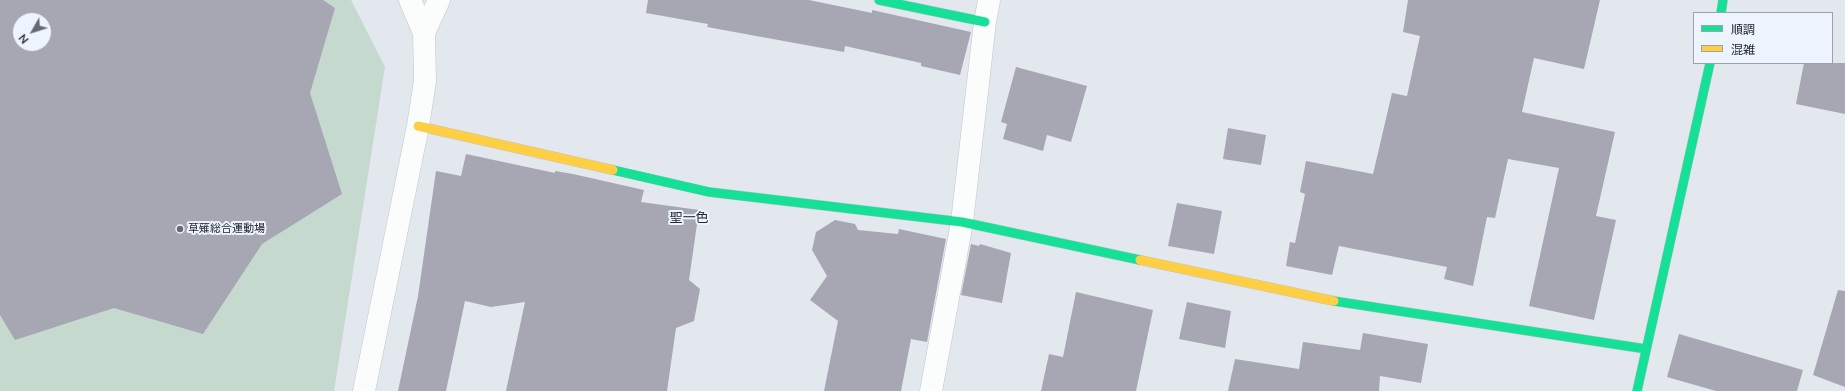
<!DOCTYPE html>
<html>
<head>
<meta charset="utf-8">
<style>
	body { margin:0 }
	#map { position:relative; width:1845px; height:391px; overflow:hidden; background:#e3e8ee; font-family:Mulish,"Noto Sans JP",sans-serif }
	canvas { display:block }
	.legend { position:absolute; left:1693px; top:12px; width:140px; height:52px; box-sizing:border-box; background:#edf4ff; border:1px solid #9da2aa; margin:0; padding:5px 7px; list-style:none; font-size:12px; color:#24272b }
	.legend li { display:flex; align-items:center; gap:8px; height:20px }
	.legend b { width:20px; border:1px solid #9da2aa }
	.north { position:absolute; left:12px; top:12px; width:40px; height:40px; box-sizing:border-box; background:#edf4ff; border:1px solid #9da2aa; border-radius:50%; rotate:231deg; font-size:11px; font-weight:700; line-height:16px; text-align:center; color:#24272b }
	.north::after { content:''; display:block; margin:auto; width:14px; height:18px; background:#676b6f; clip-path:polygon(50% 0,100% 100%,50% 72%,0 100%) }
</style>
</head>
<body>
<div id="map">
<canvas width="1845" height="391"></canvas>
<ul class="legend">
<li><b style="height:5px;background:#16e098"></b>順調</li>
<li><b style="height:5px;background:#ffcf43"></b>混雑</li>
</ul>
<div class="north">N</div>
</div>
<script>
const g = document.querySelector('canvas').getContext('2d');
g.lineJoin = 'round';
function paint(path, color) {
  g.fillStyle = color;
  g.fill(path, 'evenodd');
}
function shape(rows) {
  const path = new Path2D();
  for (const r of rows) {
    path.moveTo(r[0], r[1]);
    for (let i = 2; i < r.length; i += 2) path.lineTo(r[i], r[i + 1]);
  }
  return path;
}
function strokePath(path, color, width, dash) {
  g.strokeStyle = color;
  g.lineWidth = width;
  g.lineCap = dash ? 'butt' : 'round';
  g.setLineDash(dash || []);
  g.stroke(path);
}
function label(font, color, halo, rows, align = 'center') {
  g.font = font + ' Mulish,"Noto Sans JP",sans-serif';
  g.lineWidth = 4;
  g.setLineDash([]);
  g.textBaseline = 'middle';
  g.strokeStyle = halo;
  g.fillStyle = color;
  for (const [text, x, y, turn = 0] of rows) {
    g.save();
    g.translate(x, y);
    g.rotate((+turn || 0) * Math.PI / 180);
    g.textAlign = isNaN(turn) ? turn : align;
    if (halo) g.strokeText(text, 0, 0);
    g.fillText(text, 0, 0);
    g.restore();
  }
}
paint(shape([
	[0,0,351,0,385,67,334,391,0,391],
	[20,20,44,20,44,44,20,44]
]), '#c5d9cf');
paint(shape([
	[0,0,323,0,335,8,310,93,342,194,262,244,203,334,114,308,15,340,0,315],
	[20,20,44,20,44,44,20,44],
	[648,0,809,0,872,13,872,10,971,32,960,75,921,66,921,63,845,46,844,52,707,27,708,24,646,13],
	[1408,0,1600,0,1584,69,1534,58,1522,112,1615,132,1596,216,1616,220,1594,320,1529,306,1559,168,1508,159,1495,218,1487,217,1473,286,1444,279,1447,267,1339,246,1332,275,1286,266,1290,242,1295,243,1305,194,1300,192,1306,161,1373,174,1392,93,1407,96,1420,36,1403,32],
	[1804,63,1845,63,1845,114,1796,104],
	[1016,67,1087,86,1071,142,1047,135,1043,151,1003,139,1007,124,1001,122],
	[1228,128,1266,135,1261,165,1223,159],
	[466,154,555,173,555,171,573,174,644,190,641,202,699,210,689,280,700,289,694,321,676,328,667,391,506,391,525,302,491,307,465,301,446,391,398,391,418,296,436,171,461,176],
	[1177,203,1222,211,1214,254,1168,246],
	[835,220,855,224,858,230,898,234,899,229,946,239,927,342,911,339,901,391,824,391,838,321,810,300,827,276,812,250,816,232],
	[971,244,979,246,980,244,1011,253,1002,303,961,295],
	[1838,290,1845,291,1845,387,1813,375],
	[1076,292,1153,310,1136,391,1041,391,1049,354,1063,357],
	[1187,302,1231,311,1225,348,1179,339],
	[1363,333,1428,344,1421,383,1380,376,1379,391,1228,391,1235,359,1299,369,1303,342,1360,350],
	[1679,334,1803,370,1797,391,1716,391,1667,377]
]), '#a6a7b3');
const street = shape([
	[424,33,439,0],
	[364,391,418,126,425,81,424,33,410,0],
	[931,391,962,222,985,22,989,0]
]);
const fast = shape([
	[879,0,985,22],
	[1721,13,1723,0],
	[613,170,709,192,962,222,1140,260],
	[1334,301,1646,349],
	[1637,391,1710,63]
]);
const slow = shape([
	[418,126,613,170],
	[1140,260,1334,301]
]);
strokePath(street, '#c2c5ca', 23);
strokePath(fast, '#c2c5ca', 10);
strokePath(slow, '#c2c5ca', 10);
strokePath(street, '#fbfcfc', 22);
strokePath(fast, '#16e098', 9);
strokePath(slow, '#ffcf43', 9);
for (const [x, y, r, color] of [
	[180,229,4,"#676b6f"]
]) {
  const dot = new Path2D();
  dot.arc(x, y, r, 0, 2 * Math.PI);
  g.fillStyle = color;
  g.fill(dot);
  strokePath(dot, '#edf4ff', 1.5);
}
label('11px', '#24272b', '#edf4ff', [
	["草薙総合運動場",188,229]
], 'left');
label('13px', '#24272b', '#edf4ff', [
	["聖一色",689,218]
]);
</script>
</body>
</html>
